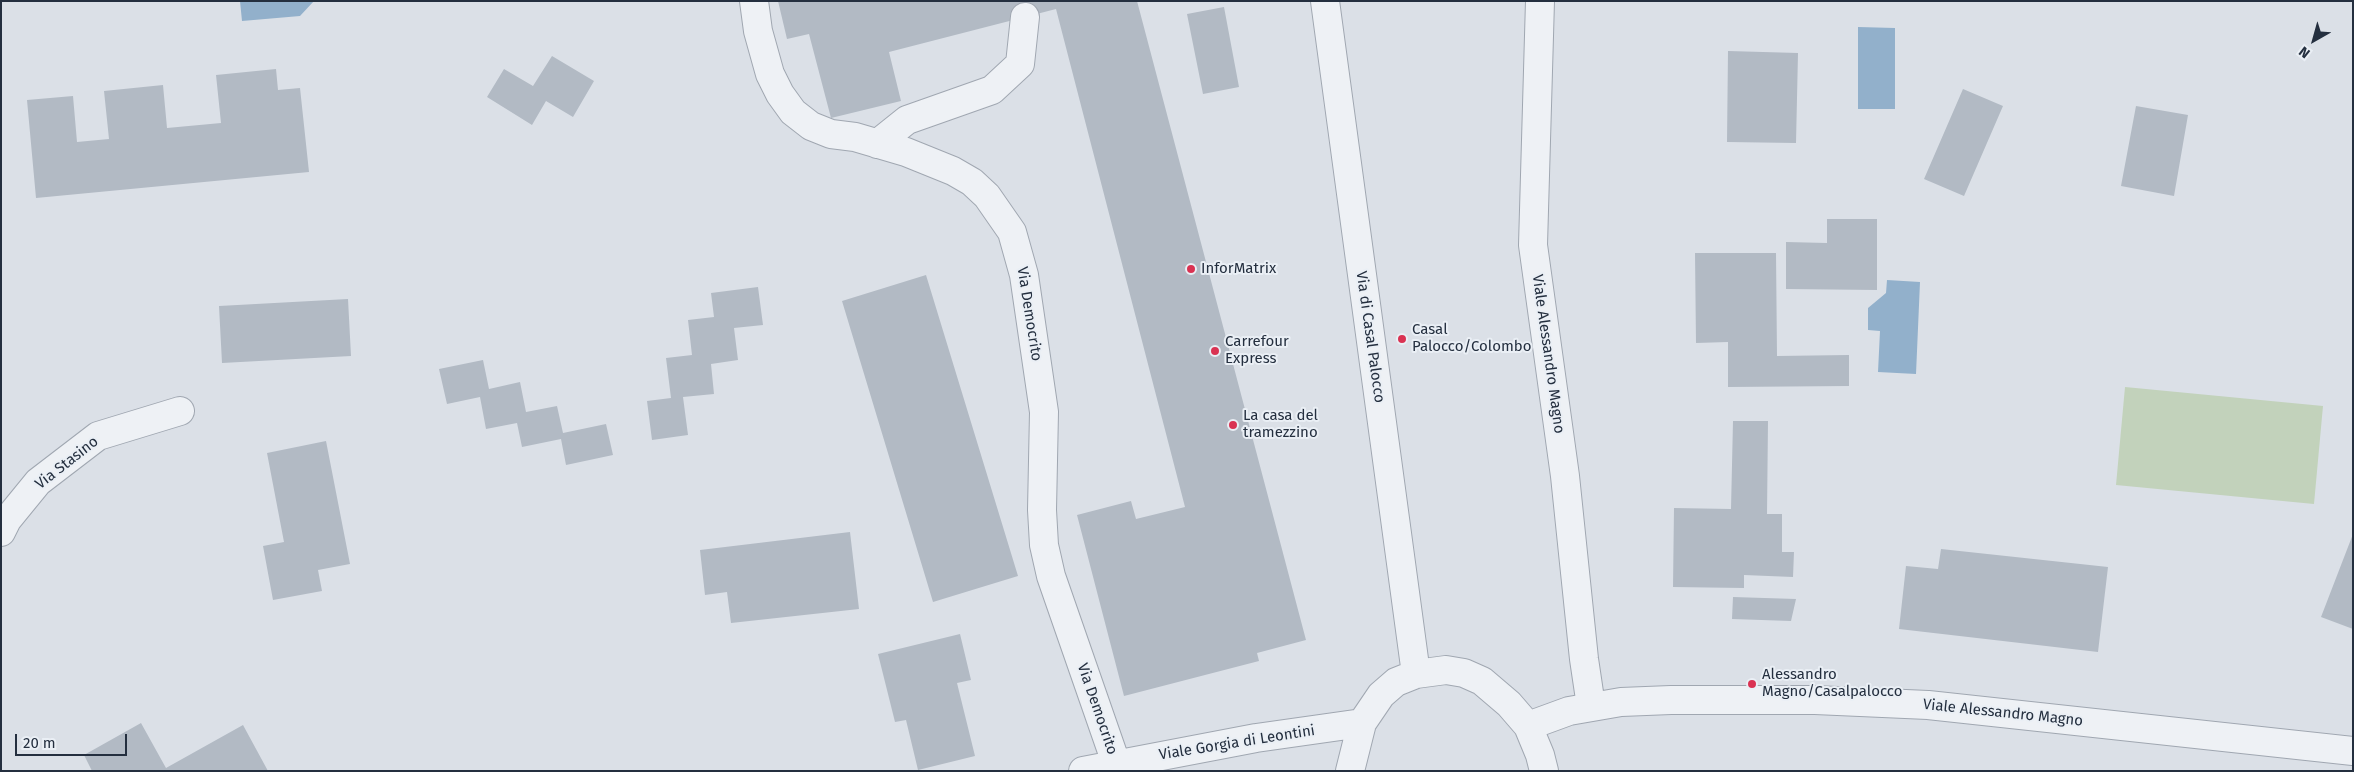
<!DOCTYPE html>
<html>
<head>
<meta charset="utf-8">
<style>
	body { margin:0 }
	#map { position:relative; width:2354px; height:772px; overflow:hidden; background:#dbe0e7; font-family:"Fira Sans",sans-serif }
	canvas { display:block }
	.frame { position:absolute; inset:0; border:2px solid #242f3f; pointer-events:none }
	.north { position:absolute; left:2289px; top:15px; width:50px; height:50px; -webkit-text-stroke:4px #eaeff5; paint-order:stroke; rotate:218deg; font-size:14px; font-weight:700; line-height:20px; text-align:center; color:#242f3f }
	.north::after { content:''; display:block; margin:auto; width:18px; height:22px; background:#242f3f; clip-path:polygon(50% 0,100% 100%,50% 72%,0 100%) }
	.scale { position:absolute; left:15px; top:734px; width:112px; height:22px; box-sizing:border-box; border:2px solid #242f3f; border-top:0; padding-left:6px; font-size:15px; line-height:18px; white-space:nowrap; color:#242f3f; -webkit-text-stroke:4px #eaeff5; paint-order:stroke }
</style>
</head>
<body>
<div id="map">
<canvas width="2354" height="772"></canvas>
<div class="frame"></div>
<div class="north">N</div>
<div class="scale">20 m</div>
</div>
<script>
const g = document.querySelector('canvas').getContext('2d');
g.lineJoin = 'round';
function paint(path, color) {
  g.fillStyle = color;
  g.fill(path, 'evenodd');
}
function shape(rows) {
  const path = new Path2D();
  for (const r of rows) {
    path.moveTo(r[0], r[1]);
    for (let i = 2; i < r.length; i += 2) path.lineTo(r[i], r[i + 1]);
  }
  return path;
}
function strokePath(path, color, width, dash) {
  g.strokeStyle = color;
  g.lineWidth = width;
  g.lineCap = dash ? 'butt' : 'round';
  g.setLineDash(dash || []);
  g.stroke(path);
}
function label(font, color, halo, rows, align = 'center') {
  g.font = font + ' "Fira Sans",sans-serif';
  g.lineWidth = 4;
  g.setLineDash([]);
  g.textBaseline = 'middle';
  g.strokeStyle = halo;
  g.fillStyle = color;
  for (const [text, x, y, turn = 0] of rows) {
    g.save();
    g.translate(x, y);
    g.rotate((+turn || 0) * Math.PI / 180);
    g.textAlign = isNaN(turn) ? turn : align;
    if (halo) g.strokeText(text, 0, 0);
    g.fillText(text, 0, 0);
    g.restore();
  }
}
paint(shape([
	[2125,387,2323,406,2314,504,2116,485]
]), '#c2d2bb');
paint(shape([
	[240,1,314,1,300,16,242,21],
	[1858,27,1895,28,1895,109,1858,109],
	[1887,280,1920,282,1916,374,1878,372,1880,331,1868,330,1868,308,1886,293]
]), '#92b0cb');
paint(shape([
	[778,1,1137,1,1306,640,1257,653,1259,661,1124,696,1077,515,1131,501,1136,519,1185,507,1056,9,889,52,901,101,831,118,809,34,787,39],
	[1224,7,1239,87,1203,94,1187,14],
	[1728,51,1798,53,1796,143,1727,142],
	[552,56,594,81,573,117,546,101,532,125,487,97,504,69,533,86],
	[276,69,278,90,300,88,309,172,36,198,27,100,73,96,77,142,109,139,104,91,163,85,167,128,221,123,216,75],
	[1963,89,2003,106,1964,196,1924,179],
	[2136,106,2188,115,2174,196,2121,186],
	[1827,219,1877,219,1877,290,1786,289,1786,242,1827,243],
	[1695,253,1776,253,1777,356,1849,355,1849,386,1728,387,1728,342,1696,343],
	[926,275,1018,576,933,602,842,301],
	[758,287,763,325,734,328,738,360,711,364,714,394,683,397,688,435,652,440,647,401,671,398,666,358,692,355,688,320,714,317,711,293],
	[348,299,351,356,222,363,219,306],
	[483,360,489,389,520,382,526,412,557,406,563,433,606,424,613,455,566,465,561,439,522,447,517,423,486,429,480,397,447,404,439,369],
	[1733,421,1768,421,1767,514,1782,514,1782,552,1794,552,1793,577,1744,575,1744,588,1673,587,1674,508,1731,509],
	[326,441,350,564,318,570,322,591,273,600,263,546,284,542,267,453],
	[850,532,859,609,731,623,727,592,705,595,700,550],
	[2353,534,2353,629,2321,617],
	[1941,549,2108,567,2098,652,1899,629,1906,566,1938,569],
	[1733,597,1796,599,1791,621,1732,619],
	[960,634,971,680,957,683,975,756,918,770,906,720,895,722,878,654],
	[141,723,166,768,243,725,268,771,92,771,84,755]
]), '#b2bac4');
const minor = shape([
	[754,1,758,31,770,74,780,94,793,112,811,126,831,134,855,137,906,152,953,171,972,182,987,196,1012,232,1024,275,1044,412,1042,510,1044,545,1051,576,1116,763],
	[1325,1,1416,674],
	[1540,1,1533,245,1565,476,1584,659,1591,706],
	[877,144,907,120,992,90,1020,64,1025,17],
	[1,532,7,520,38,482,98,436,180,411],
	[1528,726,1569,711,1621,702,1671,700,1815,700,1928,705,2353,751],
	[1083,771,1256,738,1362,723],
	[1350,771,1362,723,1381,695,1396,682,1416,674,1446,670,1464,673,1482,681,1509,704,1528,726,1540,755,1544,771]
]);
strokePath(minor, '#a0a7b1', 30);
strokePath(minor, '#eef1f5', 28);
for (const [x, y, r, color] of [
	[1191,269,5,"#da3252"],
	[1402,339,5,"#da3252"],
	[1215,351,5,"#da3252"],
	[1233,425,5,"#da3252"],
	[1752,684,5,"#da3252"]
]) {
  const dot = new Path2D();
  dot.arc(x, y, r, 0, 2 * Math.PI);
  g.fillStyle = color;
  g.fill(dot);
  strokePath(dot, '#eaeff5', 2);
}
label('15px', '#242f3f', '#eaeff5', [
	["InforMatrix",1201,269],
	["Casal",1412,330],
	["Palocco/Colombo",1412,347],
	["Carrefour",1225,342],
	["Express",1225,359],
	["La casa del",1243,416],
	["tramezzino",1243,433],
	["Alessandro",1762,675],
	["Magno/Casalpalocco",1762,692]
], 'left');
label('15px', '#242f3f', '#eaeff5', [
	["Via Democrito",1029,314,81],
	["Via di Casal Palocco",1370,337,82],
	["Viale Alessandro Magno",1548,354,82],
	["Via Stasino",67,463,-38],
	["Via Democrito",1097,709,71],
	["Viale Alessandro Magno",2003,713,6],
	["Viale Gorgia di Leontini",1237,743,-9]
]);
</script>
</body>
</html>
